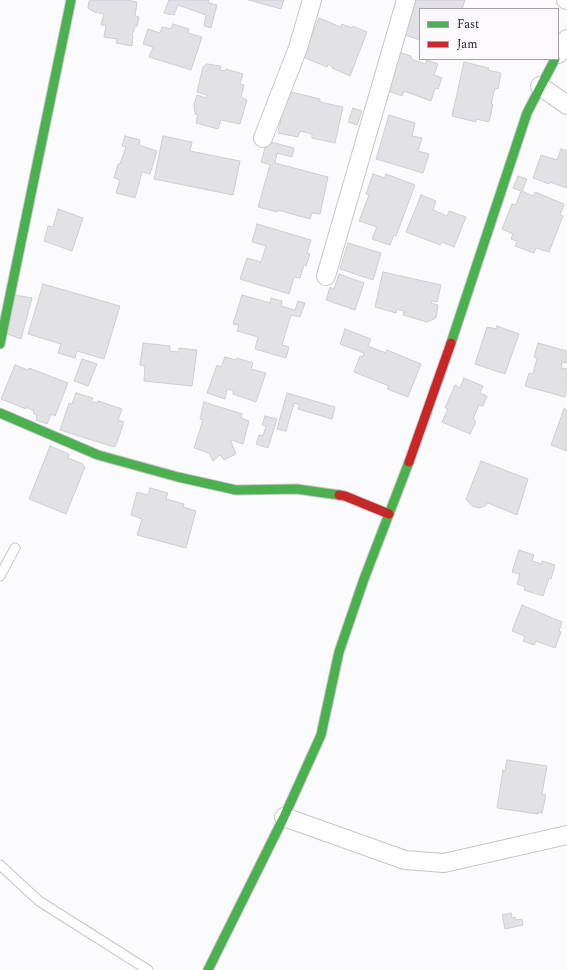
<!DOCTYPE html>
<html>
<head>
<meta charset="utf-8">
<style>
	body { margin:0 }
	#map { position:relative; width:567px; height:970px; overflow:hidden; background:#fbfafd; font-family:Spectral,serif }
	canvas { display:block }
	.legend { position:absolute; left:419px; top:8px; width:140px; height:52px; box-sizing:border-box; background:#fbf9fe; border:1px solid #a5a3a9; margin:0; padding:5px 7px; list-style:none; font-size:12px; color:#24222a }
	.legend li { display:flex; align-items:center; gap:8px; height:20px }
	.legend b { width:20px; border:1px solid #a5a3a9 }
</style>
</head>
<body>
<div id="map">
<canvas width="567" height="970"></canvas>
<ul class="legend">
<li><b style="height:5px;background:#4caf50"></b>Fast</li>
<li><b style="height:5px;background:#c62828"></b>Jam</li>
</ul>
</div>
<script>
const g = document.querySelector('canvas').getContext('2d');
g.lineJoin = 'round';
function paint(path, color) {
  g.fillStyle = color;
  g.fill(path, 'evenodd');
}
function shape(rows) {
  const path = new Path2D();
  for (const r of rows) {
    path.moveTo(r[0], r[1]);
    for (let i = 2; i < r.length; i += 2) path.lineTo(r[i], r[i + 1]);
  }
  return path;
}
function strokePath(path, color, width, dash) {
  g.strokeStyle = color;
  g.lineWidth = width;
  g.lineCap = dash ? 'butt' : 'round';
  g.setLineDash(dash || []);
  g.stroke(path);
}
const building = shape([
	[91,0,127,0,137,2,135,16,139,17,137,26,135,27,132,35,133,36,132,46,116,43,117,39,104,37,106,25,101,25,104,14,94,12,88,8,89,1,91,0],
	[169,0,209,0,208,3,217,5,211,28,204,26,206,15,178,5,174,15,164,13,169,0],
	[249,0,284,0,281,9,249,0],
	[416,0,465,0,462,9,420,9,420,40,405,35,416,0],
	[319,18,341,27,342,24,352,28,353,26,367,32,350,76,332,68,333,67,328,64,327,67,303,57,308,37,311,38,319,18],
	[173,24,189,29,188,33,202,37,191,70,149,57,153,47,143,44,148,29,160,33,162,27,171,29,173,24],
	[396,51,411,56,411,59,425,64,427,60,438,64,434,75,442,78,438,89,435,88,431,101,404,91,402,96,388,91,396,51],
	[464,62,489,68,488,70,501,73,498,89,495,88,491,104,493,104,489,122,476,119,476,122,452,116,464,62],
	[207,64,221,66,220,70,225,71,226,69,243,74,240,84,244,85,241,97,247,100,240,124,221,120,218,129,196,123,198,115,195,114,194,104,197,95,206,98,207,95,197,92,203,67,207,64],
	[287,91,320,99,320,102,343,107,335,143,312,138,312,134,300,131,298,137,278,133,287,91],
	[353,108,362,111,357,125,348,122,353,108],
	[389,115,415,123,412,136,422,138,418,151,429,154,423,173,376,159,389,115],
	[125,136,140,140,139,145,157,151,150,174,142,172,135,198,116,193,120,180,114,178,118,164,120,164,126,147,122,146,125,136],
	[163,136,192,142,190,151,240,161,233,195,154,179,163,136],
	[267,141,294,148,292,157,277,153,275,163,328,177,320,214,312,213,310,219,278,210,277,212,258,207,270,165,261,162,267,141],
	[561,149,567,151,567,188,550,182,549,184,533,178,541,155,557,160,561,149],
	[373,174,385,178,386,174,415,185,396,236,394,235,390,245,372,239,377,227,359,221,369,195,366,194,373,174],
	[518,176,527,179,522,191,533,196,535,192,564,204,560,215,563,216,549,252,536,248,534,253,515,246,517,241,511,239,513,234,502,229,512,204,516,205,521,191,513,188,518,176],
	[421,195,436,201,433,210,447,216,449,211,466,217,454,247,442,242,440,245,406,232,421,195],
	[58,209,83,218,72,251,44,241,48,226,53,227,58,209],
	[257,224,311,240,307,253,310,254,306,266,304,265,300,278,294,277,289,294,240,279,247,258,261,262,266,246,252,242,257,224],
	[348,243,381,253,373,280,340,269,348,243],
	[383,272,441,285,437,302,432,301,431,303,438,305,436,318,427,322,403,315,404,311,397,309,396,313,375,307,383,272],
	[339,274,364,283,355,310,326,300,330,287,334,289,339,274],
	[43,284,120,306,104,359,77,351,75,358,58,353,61,344,28,334,43,284],
	[15,295,32,298,21,339,5,333,15,295],
	[242,295,270,303,271,298,282,301,281,306,295,310,298,301,305,303,300,317,291,315,282,345,289,347,286,358,255,349,258,337,237,331,239,325,233,324,242,295],
	[497,326,519,334,505,374,475,364,487,327,496,329,497,326],
	[345,329,371,339,368,346,386,353,387,350,421,364,408,397,387,389,389,386,354,372,360,356,363,357,364,353,340,344,345,329],
	[143,343,170,346,170,351,178,352,179,348,197,350,192,386,144,381,145,366,140,365,143,343],
	[538,343,567,351,567,363,562,362,561,368,567,369,567,390,565,397,525,386,529,373,533,374,537,358,534,357,538,343],
	[225,357,236,360,237,358,253,363,251,369,266,373,256,402,233,394,234,391,227,389,225,399,207,393,217,365,221,367,225,357],
	[82,359,97,364,88,386,74,381,82,359],
	[15,365,28,370,29,368,68,383,55,416,51,414,47,424,36,420,37,415,33,413,34,411,26,407,26,409,1,399,15,365],
	[464,378,483,386,480,393,487,396,483,406,479,405,473,419,476,421,470,434,442,422,448,409,445,408,455,385,460,388,464,378],
	[76,393,93,398,91,401,97,403,98,401,122,409,118,420,124,422,116,445,114,447,60,430,69,403,72,404,76,393],
	[287,393,335,407,332,419,298,409,300,405,294,403,286,431,277,429,287,393],
	[204,402,242,414,241,418,249,421,243,444,232,440,231,442,236,454,224,460,220,455,213,461,209,453,194,448,203,420,200,419,204,402],
	[564,409,567,410,567,451,551,445,564,409],
	[265,416,277,419,268,448,256,444,259,435,263,436,266,426,262,425,265,416],
	[50,446,69,454,68,458,83,464,83,466,85,467,66,514,29,499,50,446],
	[481,461,528,479,517,515,488,503,485,506,479,508,472,506,466,499,481,461],
	[150,488,168,493,166,499,184,504,183,507,196,511,186,548,137,535,142,519,131,515,137,492,148,495,150,488],
	[519,550,534,555,532,561,542,564,542,561,555,565,551,579,549,578,543,596,524,590,525,587,517,584,520,574,512,572,519,550],
	[522,605,562,622,559,631,561,632,555,648,536,641,534,645,523,641,525,636,512,631,522,605],
	[507,760,547,766,542,794,546,795,542,813,538,812,538,814,497,808,503,770,505,771,507,760],
	[511,913,512,918,515,917,516,920,522,919,523,925,505,929,502,915,511,913]
]);
paint(building, '#e2e1e6');
strokePath(building, '#cfcdd3', 1);
const lane = shape([
	[0,576,15,548],
	[0,865,39,901,148,970]
]);
const street = shape([
	[566,0,567,0],
	[558,54,567,39],
	[540,86,567,105],
	[263,138,298,48,312,0],
	[326,276,406,0],
	[284,817,405,860,444,863,567,835]
]);
const fast = shape([
	[451,343,527,113,555,59],
	[0,344,71,0],
	[0,413,98,455,178,477,236,490,297,489,339,495],
	[208,970,284,817,321,735,339,652,364,579,409,462]
]);
const jam = shape([
	[409,462,451,343],
	[339,495,345,496,389,514]
]);
strokePath(lane, '#c7c6cb', 11);
strokePath(street, '#c7c6cb', 20);
strokePath(fast, '#c7c6cb', 11);
strokePath(jam, '#c7c6cb', 11);
strokePath(lane, '#fefeff', 9);
strokePath(street, '#fefeff', 18);
strokePath(fast, '#4caf50', 9);
strokePath(jam, '#c62828', 9);
</script>
</body>
</html>
